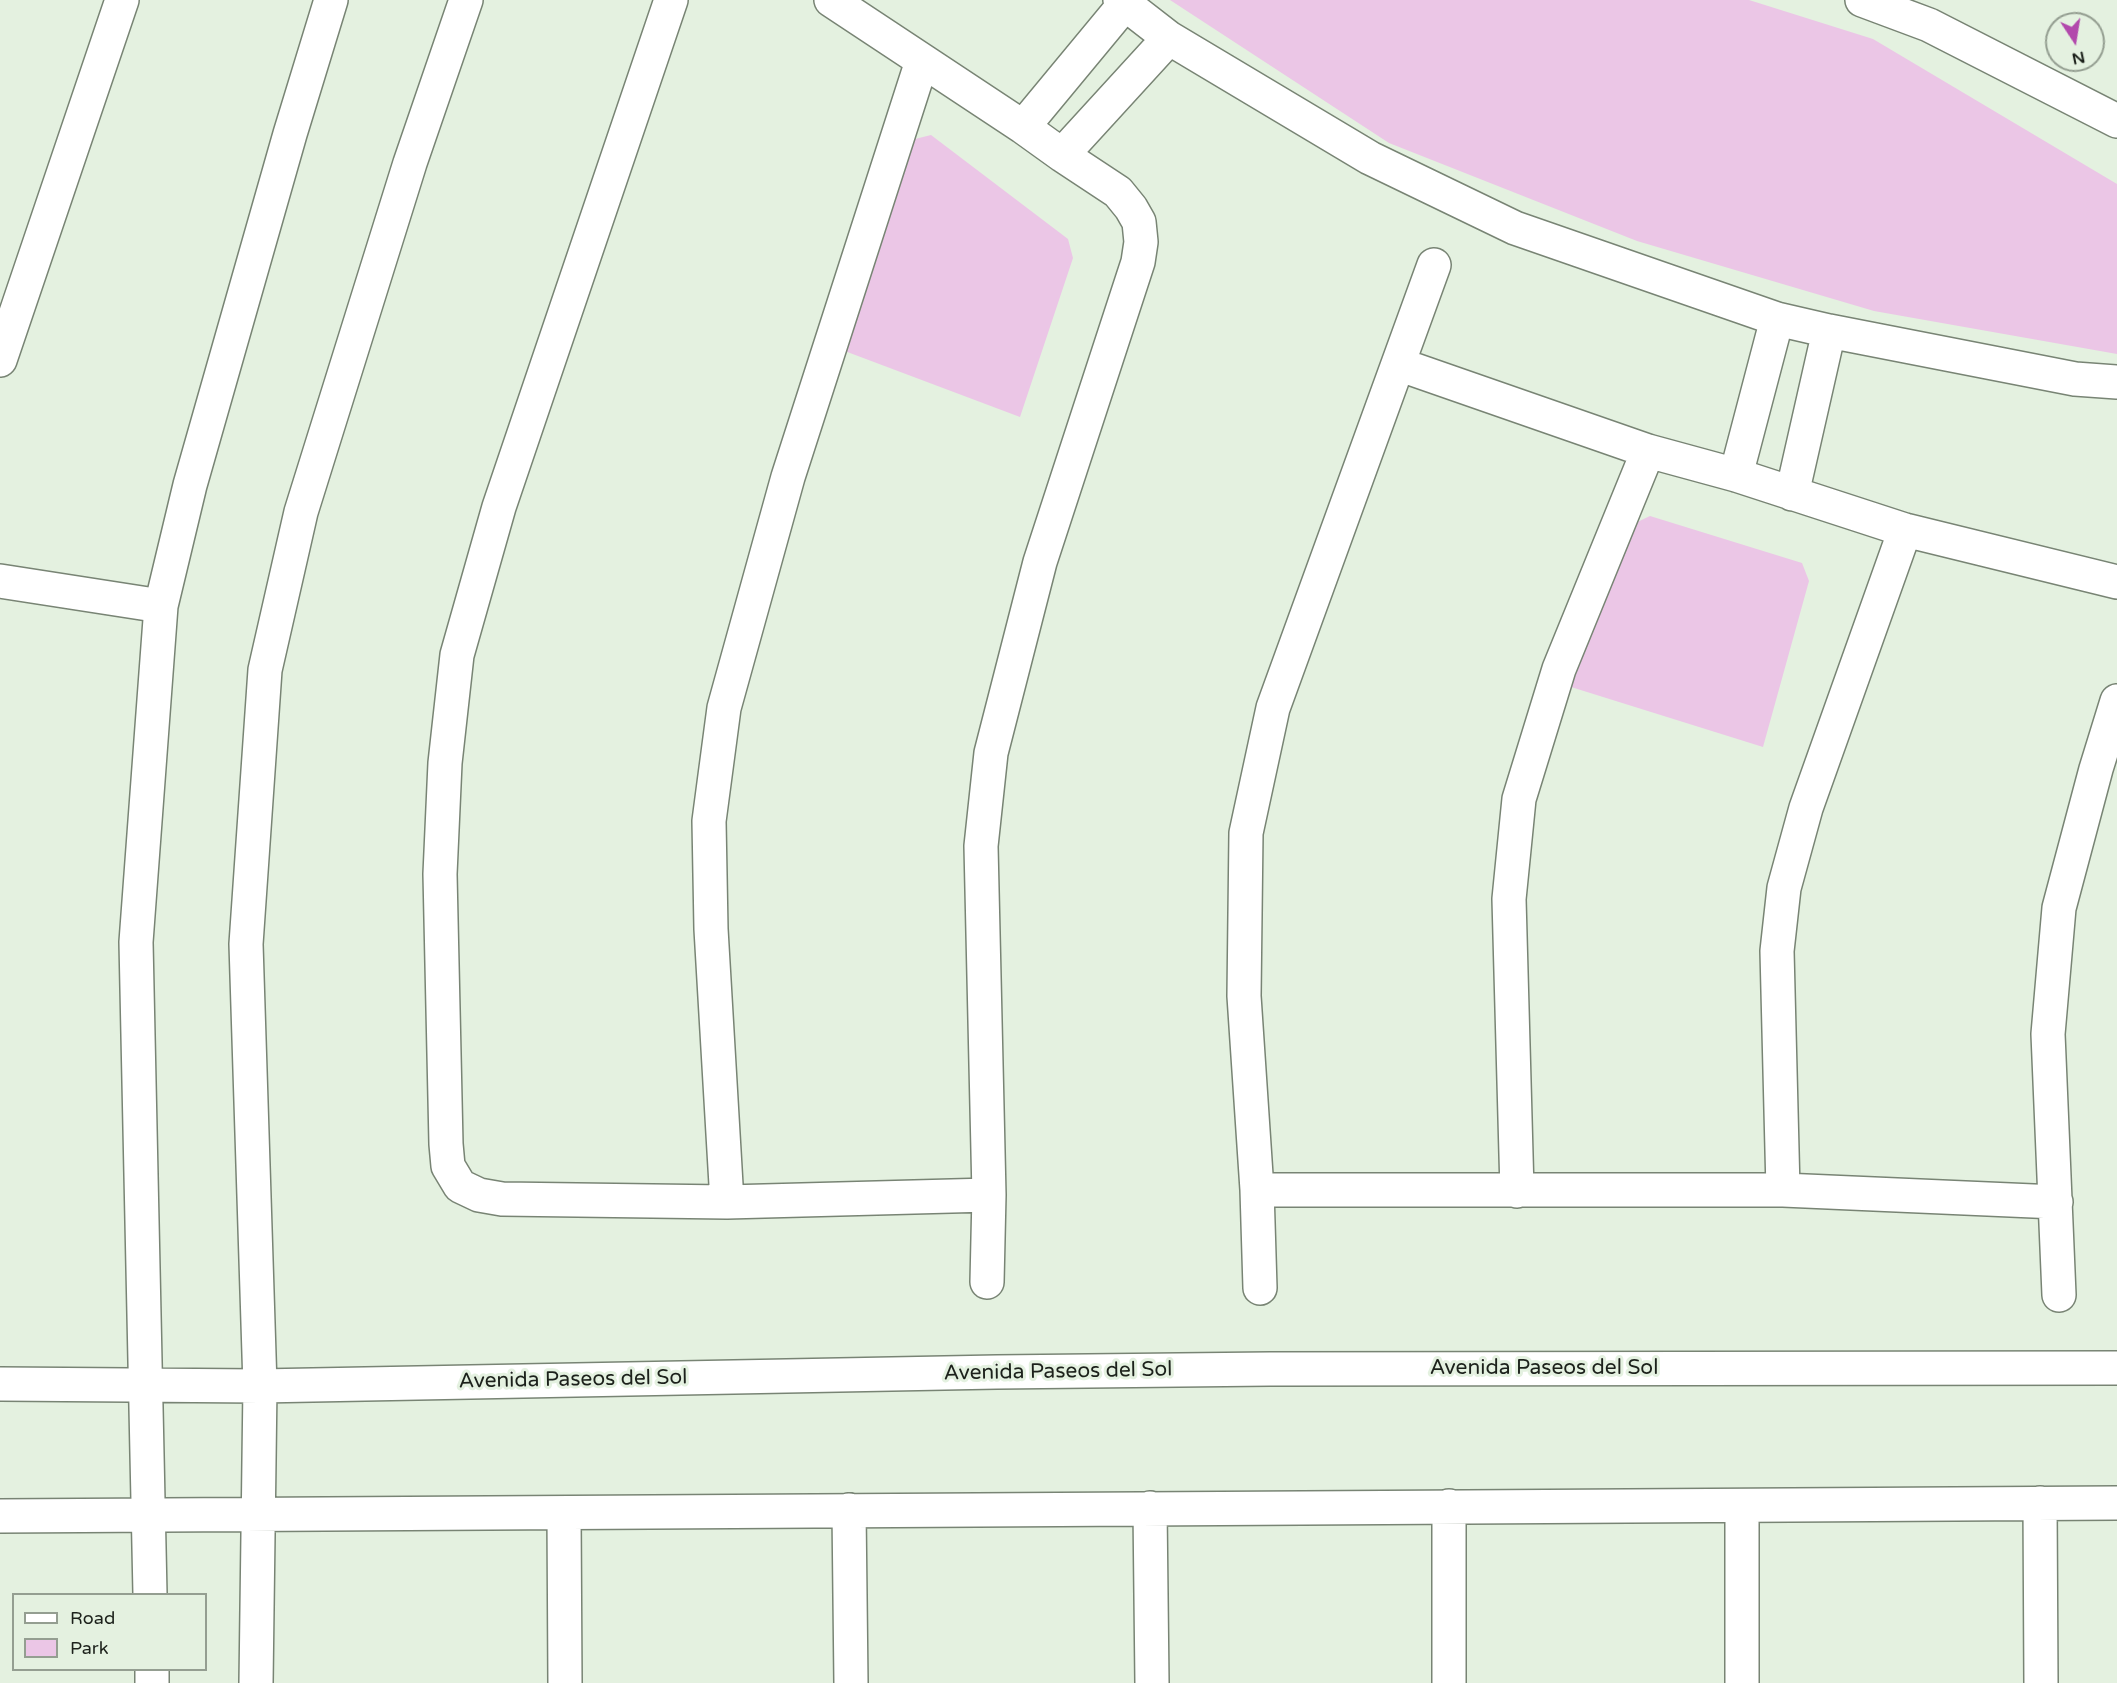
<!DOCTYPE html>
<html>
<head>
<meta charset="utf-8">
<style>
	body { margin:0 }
	#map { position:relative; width:2117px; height:1683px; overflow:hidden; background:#e4f1e0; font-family:"Varela Round",sans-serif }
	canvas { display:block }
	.legend { position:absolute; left:12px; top:1593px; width:195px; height:78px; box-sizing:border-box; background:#e4f1e0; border:2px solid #949e91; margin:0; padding:8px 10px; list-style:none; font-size:18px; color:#1c211b }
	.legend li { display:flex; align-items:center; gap:12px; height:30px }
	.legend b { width:30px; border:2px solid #949e91 }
	.north { position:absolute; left:2045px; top:12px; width:60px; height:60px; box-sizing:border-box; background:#e4f1e0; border:2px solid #949e91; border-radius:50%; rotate:168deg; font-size:16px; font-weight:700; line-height:24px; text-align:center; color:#1c211b }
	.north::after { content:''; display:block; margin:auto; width:21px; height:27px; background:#b249ac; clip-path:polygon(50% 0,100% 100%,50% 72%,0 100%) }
</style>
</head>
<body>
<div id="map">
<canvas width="2117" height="1683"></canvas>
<ul class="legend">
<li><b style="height:8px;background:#fff"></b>Road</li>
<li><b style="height:16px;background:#ebc6e6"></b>Park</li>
</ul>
<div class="north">N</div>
</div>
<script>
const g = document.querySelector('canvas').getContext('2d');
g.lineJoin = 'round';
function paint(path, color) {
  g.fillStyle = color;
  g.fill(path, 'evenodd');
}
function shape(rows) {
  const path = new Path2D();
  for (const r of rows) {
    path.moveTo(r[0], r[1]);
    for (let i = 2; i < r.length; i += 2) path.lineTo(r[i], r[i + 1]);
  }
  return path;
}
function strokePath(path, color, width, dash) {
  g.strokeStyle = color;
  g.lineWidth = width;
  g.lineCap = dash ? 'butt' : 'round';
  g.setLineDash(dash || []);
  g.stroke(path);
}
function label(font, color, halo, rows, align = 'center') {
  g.font = font + ' "Varela Round",sans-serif';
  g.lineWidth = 6;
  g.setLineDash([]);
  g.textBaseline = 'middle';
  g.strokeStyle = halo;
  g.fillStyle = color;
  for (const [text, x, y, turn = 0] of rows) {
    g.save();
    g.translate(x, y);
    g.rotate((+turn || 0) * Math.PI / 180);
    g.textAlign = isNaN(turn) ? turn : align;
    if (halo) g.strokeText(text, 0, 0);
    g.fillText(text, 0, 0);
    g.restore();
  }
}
paint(shape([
	[1170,0,1749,0,1873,39,2117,184,2117,354,1874,311,1637,241,1389,143],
	[931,135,1068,239,1073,258,1020,417,842,350,915,139],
	[1650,516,1802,563,1809,581,1763,747,1571,687,1629,526]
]), '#ebc6e6');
const minor = shape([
	[671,0,499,507,457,655,445,763,440,874,446,1144,448,1166,460,1186,479,1195,502,1199,727,1202,989,1195],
	[831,0,1023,127,1062,155,1118,192,1131,208,1139,222,1141,242,1138,262,1040,562,991,753,981,846,989,1195,987,1282],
	[1120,0,1169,38,1370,158,1515,228,1777,319,1829,331,2075,379,2117,382],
	[1862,0,1929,25,2117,121],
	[1023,127,1124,5],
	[1062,155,1169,38],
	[0,360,122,0],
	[1398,364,1648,451,1736,475,1905,530,2117,582],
	[1736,475,1777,319],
	[1792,494,1829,331],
	[0,581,161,606],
	[1257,1190,1783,1190,2056,1202],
	[1783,1190,1777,951,1784,888,1806,808,1905,530],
	[1517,1191,1509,899,1519,799,1559,669,1648,451],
	[727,1202,711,929,709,821,724,708,788,477,922,61],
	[1260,1288,1257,1190,1244,996,1246,833,1273,708,1434,265],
	[2059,1295,2048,1034,2059,908,2096,769,2117,701],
	[0,1384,260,1386,997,1372,1270,1369,2117,1368],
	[2040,1503,2041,1683],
	[1449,1506,1449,1683],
	[1742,1506,1742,1683],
	[1150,1508,1152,1683],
	[849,1510,851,1683],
	[564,1513,565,1683],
	[0,1516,2117,1503],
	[150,1594,136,942,161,606,190,485,290,134,331,0],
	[152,1670,152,1683],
	[256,1683,260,1386,246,944,265,670,301,512,410,163,466,0]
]);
strokePath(minor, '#788474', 36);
strokePath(minor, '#fff', 33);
label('21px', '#1c211b', '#e4f1e0', [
	["Avenida Paseos del Sol",1544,1368],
	["Avenida Paseos del Sol",1058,1372,-1],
	["Avenida Paseos del Sol",573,1380,-1]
]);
</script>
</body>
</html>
